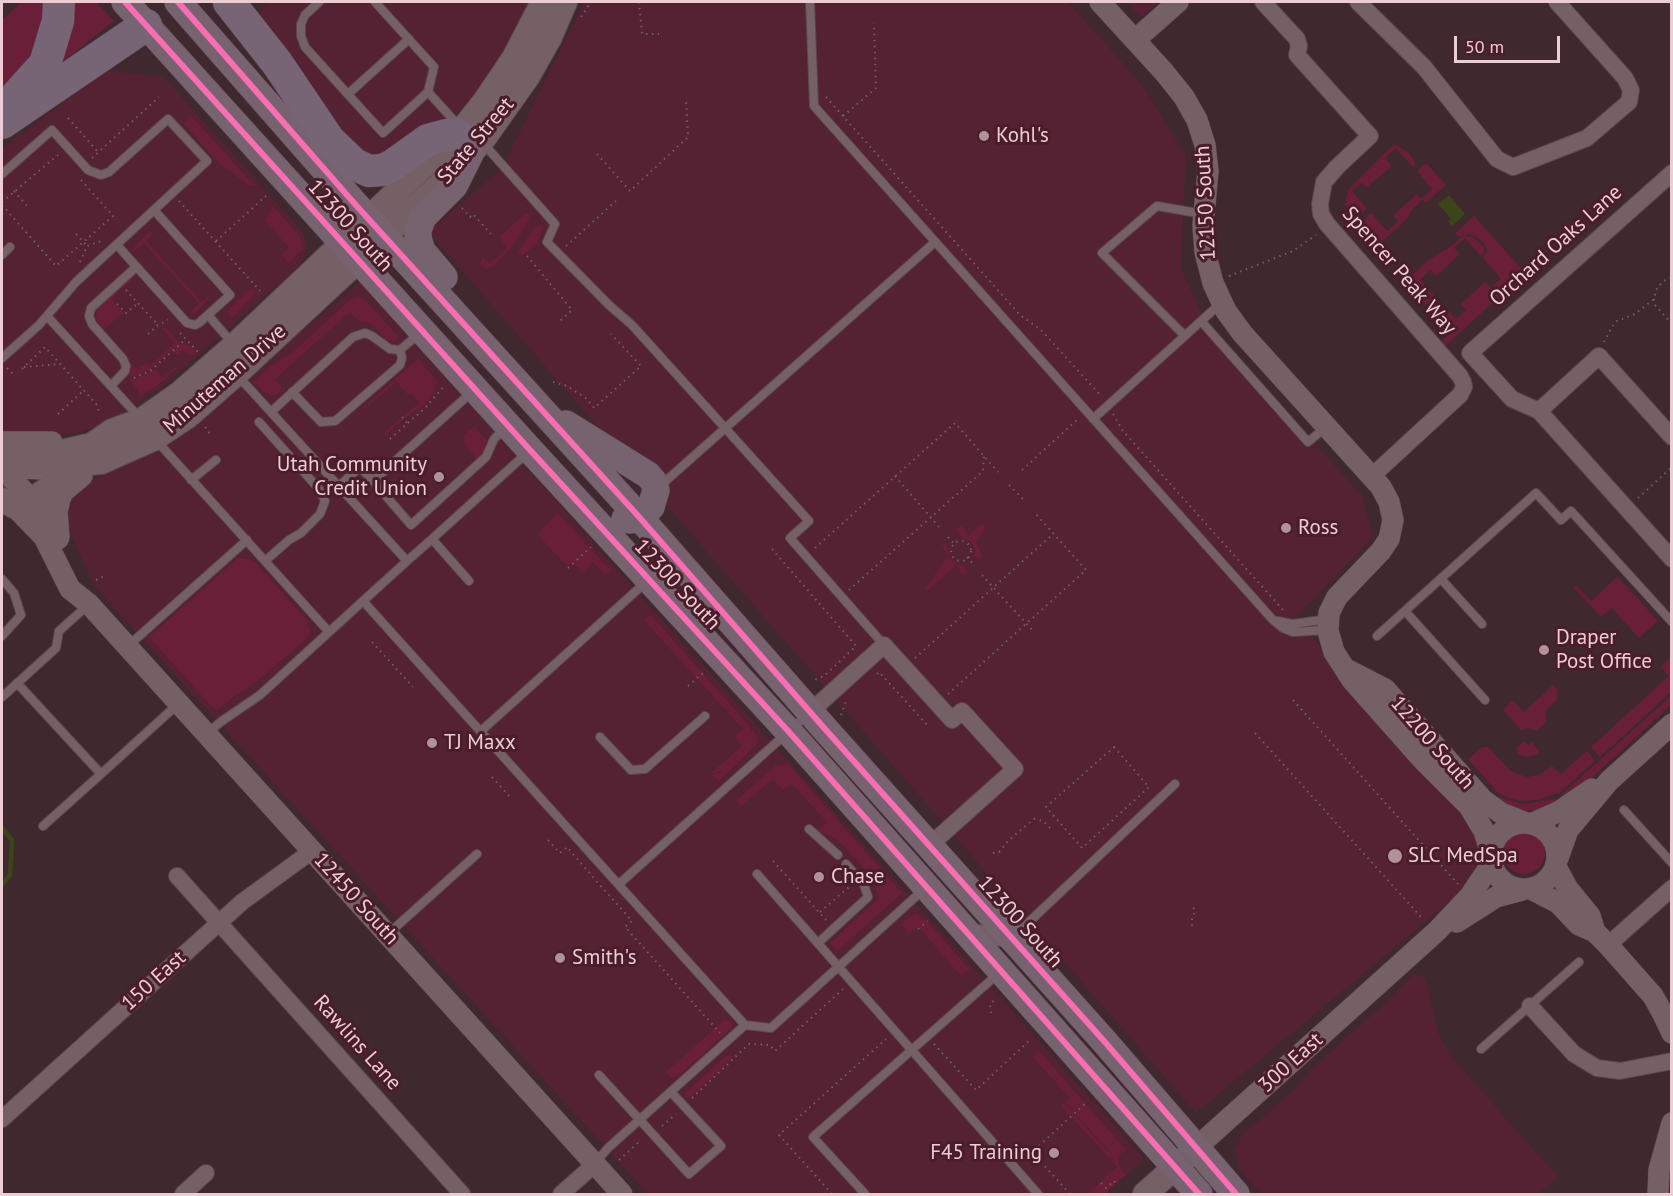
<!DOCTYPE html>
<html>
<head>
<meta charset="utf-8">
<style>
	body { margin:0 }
	#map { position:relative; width:1673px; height:1196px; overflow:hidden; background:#40282f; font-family:"PT Sans",sans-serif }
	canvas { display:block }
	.frame { position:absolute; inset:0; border:3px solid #eccdd4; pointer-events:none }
	.scale { position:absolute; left:1454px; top:36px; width:106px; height:27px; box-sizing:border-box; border:3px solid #eccdd4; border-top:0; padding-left:8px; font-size:18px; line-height:21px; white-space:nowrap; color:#eccdd4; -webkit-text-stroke:4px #4b1d2b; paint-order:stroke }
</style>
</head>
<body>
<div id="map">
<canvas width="1673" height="1196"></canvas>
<div class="frame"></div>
<div class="scale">50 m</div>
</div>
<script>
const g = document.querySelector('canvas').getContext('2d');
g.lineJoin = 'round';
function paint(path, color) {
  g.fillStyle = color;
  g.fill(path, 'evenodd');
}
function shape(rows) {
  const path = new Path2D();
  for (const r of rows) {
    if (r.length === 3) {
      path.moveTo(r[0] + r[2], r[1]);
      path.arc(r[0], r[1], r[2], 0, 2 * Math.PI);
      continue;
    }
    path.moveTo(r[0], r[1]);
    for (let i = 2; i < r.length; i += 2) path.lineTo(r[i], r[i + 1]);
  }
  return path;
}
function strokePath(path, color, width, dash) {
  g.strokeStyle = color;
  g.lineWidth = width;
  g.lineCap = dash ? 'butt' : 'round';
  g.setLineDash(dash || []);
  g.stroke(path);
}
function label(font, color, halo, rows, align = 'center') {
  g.font = font + ' "PT Sans",sans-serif';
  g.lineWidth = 6;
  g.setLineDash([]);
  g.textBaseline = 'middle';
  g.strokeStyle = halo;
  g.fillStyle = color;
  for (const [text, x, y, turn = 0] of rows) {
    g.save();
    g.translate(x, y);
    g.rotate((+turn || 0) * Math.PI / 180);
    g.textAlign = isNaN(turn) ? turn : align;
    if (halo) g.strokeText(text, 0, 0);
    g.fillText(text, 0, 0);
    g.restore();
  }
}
paint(shape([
	[267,2,529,2,522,22,468,103,399,169,370,171,255,19],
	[584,2,1068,2,1139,81,1186,155,1181,269,1210,331,1362,495,1373,537,1296,618,1480,831,1473,882,1196,1113,428,232,502,168],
	[1126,2,1159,2,1141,18],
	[104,70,164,77,302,231,306,242,306,253,298,267,166,384,107,423,78,433,57,436,2,437,2,148,59,106],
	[360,282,1145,1159,1106,1194,648,1194,95,587,64,520,64,502,84,482,169,444],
	[1414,973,1424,978,1427,984,1438,1032,1450,1055,1558,1177,1538,1194,1262,1194,1242,1173,1237,1163,1235,1150,1241,1137,1292,1091,1316,1065,1391,998]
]), '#542232');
paint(shape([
	[22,2,49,2,35,44,29,58,2,90,2,20],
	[71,2,96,2,114,21,46,75],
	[191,116,254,185,248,185,217,161,184,124],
	[1396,145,1408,152,1416,164,1413,167,1396,148,1385,158,1392,166,1366,188,1362,183,1352,191,1367,209,1352,222,1345,204,1348,190,1391,147],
	[1426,163,1446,185,1426,202,1422,200,1410,212,1407,219,1377,246,1374,246,1357,227,1358,225,1371,213,1387,231,1398,222,1393,215,1417,194,1421,199,1432,189,1417,171],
	[272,205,301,238,303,249,288,263,282,255,289,248,265,220,271,213],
	[526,213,530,215,528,221,512,247,493,266,486,269,480,264,482,256,490,264,507,248,499,237],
	[1474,216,1525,273,1444,347,1441,342,1451,332,1431,309,1439,302,1456,319,1466,310,1461,304,1485,282,1491,288,1501,279,1483,258,1487,250,1483,242,1475,236,1469,234,1459,237,1455,233],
	[540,224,543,226,538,242,523,255,518,252,530,234],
	[151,230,153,234,146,241,201,302,210,295,212,295,194,314,191,311,199,303,144,243,134,251,132,250],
	[1463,236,1473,237,1480,243,1484,248,1484,253,1481,256,1465,238,1454,248,1460,254,1436,276,1430,270,1420,280,1435,297,1427,305,1406,281,1427,261,1450,247],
	[131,277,132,280,111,299,123,313,103,330,96,320,97,307],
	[251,288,255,293,232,318,227,311],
	[358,297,366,301,399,337,393,341,387,339,374,326,369,323,359,321,350,312,275,379,282,388,277,394,272,395,264,393,254,382,271,366,292,353,350,300],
	[161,327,168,329,179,343,192,347,196,353,193,356,183,351,179,355,171,350,150,370,136,377,130,376,128,375,132,364,137,369,147,363,150,366,175,343],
	[418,359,438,382,435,388,436,392,420,408,413,411,412,413,395,426,390,431,388,437,384,433,419,403,417,399,411,393,408,395,397,382,364,409,363,408],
	[176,366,177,368,158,385,141,395,129,378,136,379,155,369,163,378],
	[474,426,487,440,482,455,477,459,465,445,464,435],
	[558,513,611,571,605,575,593,562,583,572,572,562,567,566,537,534],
	[982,524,986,528,976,542,982,556,978,560,974,555,975,549,972,542,961,537,956,530,962,525,968,536],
	[943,542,948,547,949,557,955,563,965,567,967,573,962,576,957,565,927,591,925,589,947,557,942,543],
	[238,558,250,559,257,564,306,619,310,632,305,640,257,681,231,699,216,711,149,637],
	[1616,578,1619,578,1658,621,1639,638,1612,608,1601,617,1574,588,1577,586,1591,601],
	[651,615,751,728,749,735,752,730,758,737,756,745,719,781,712,775,724,770,710,774,742,746,735,737,743,729,643,619],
	[1671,657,1671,692,1600,757,1591,747,1669,676,1661,667],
	[1553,685,1558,690,1557,700,1546,710,1546,722,1536,731,1528,728,1521,730,1503,710,1513,700,1524,712],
	[1671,696,1671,705,1576,792,1562,798,1561,795],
	[1524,741,1528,745,1532,742,1539,751,1539,754,1526,757,1518,754,1517,748],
	[1482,747,1488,747,1512,772,1527,777,1539,775,1552,766,1561,774,1587,751,1595,761,1559,793,1536,800,1522,801,1508,798,1496,791,1468,759],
	[788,764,902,893,837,951,830,943,879,898,873,878,838,840,818,831,827,822,792,784,783,790,773,779,740,807,737,800,776,765],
	[1500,797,1523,804,1555,799,1557,802,1545,809,1521,811,1512,809,1497,799],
	[1524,853,21],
	[915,913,924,918,969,969,961,976,918,926,909,933,901,924],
	[724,1020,730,1021,733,1027,678,1076,671,1078,666,1072],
	[1039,1051,1126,1150,1119,1155,1118,1165,1125,1175,1104,1194,1092,1194,1091,1191,1117,1167,1112,1160,1113,1156,1066,1103,1069,1097,1033,1057],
	[726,1056,731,1056,731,1059,690,1098,685,1097,685,1093],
	[1064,1103,1112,1156,1111,1160,1061,1106]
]), '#6a1f39');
paint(shape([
	[1449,195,1465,214,1452,226,1448,221,1451,219,1438,204]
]), '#3b451a');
strokePath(shape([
	[2,828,12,840,10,875,2,885]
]), '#3b451a', 4.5);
const service = shape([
	[319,2,305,15,301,24,301,36,305,47,383,133,428,92],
	[375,2,434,67,428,92,460,127],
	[810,2,814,106,1273,620,1283,628,1293,632,1327,630],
	[348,94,409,39],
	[482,142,555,224,547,242,609,305,632,325,809,521,790,538,884,645],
	[2,174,52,130,88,170,101,175,109,172,168,119,207,161,76,282,39,325,2,358],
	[117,245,187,323,195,325,199,323,230,295,154,210],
	[2,255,10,247],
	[208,315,234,345],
	[47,316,139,417],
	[1201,321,1308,442,1326,427],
	[1185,336,1102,253,1157,206,1203,214],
	[238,376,407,561,363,601,745,1025,771,1028,923,890],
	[111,386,125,371,126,366,123,359,92,324,89,316,91,308,136,267],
	[292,392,321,422,335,421,400,365,402,358,400,350],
	[271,412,353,337,365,333,372,336,390,349,400,350,420,333],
	[1093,419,1221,303],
	[259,422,319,489,325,501,320,514,301,533,289,540,265,561],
	[155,439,329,632],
	[191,480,216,460],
	[373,481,411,525,486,457,494,439,505,428],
	[339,486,360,467,373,481,473,391],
	[660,486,935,242],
	[407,561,432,539],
	[2,579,14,593,21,615,2,636],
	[1441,579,1482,624],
	[469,581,432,539,528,452],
	[1405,611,1485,700],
	[1277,621,1293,624,1328,619],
	[1377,636,1536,493,1561,520,1571,511,1672,622],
	[128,646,247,540],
	[17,683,101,774,178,704],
	[2,697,56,648,59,631,88,605],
	[481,731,646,582],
	[206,734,222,721,260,695,363,601],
	[600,737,631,770,645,769,705,716],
	[1624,810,1672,863],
	[43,826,101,774],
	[809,829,838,855],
	[757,874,1038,1194],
	[619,884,808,714],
	[980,929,995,941,1001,942,1012,938,1175,784],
	[388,934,477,854],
	[818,943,868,897,864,885,846,864],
	[1481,1049,1579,962],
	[599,1075,689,1174,721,1146,671,1092],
	[595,1163,608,1148,745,1025],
	[865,1194,813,1137,999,973]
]);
const minor = shape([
	[1263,2,1297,39,1299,46,1297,55,1370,136,1337,167,1324,182,1320,204,1321,214,1327,224,1460,376,1463,382,1464,387,1460,395,1371,477],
	[1358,2,1424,67,1497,159,1513,167,1587,138,1629,102,1631,90,1625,78,1557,2],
	[1672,173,1470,353,1512,399,1539,411,1672,559],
	[1539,411,1599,356,1672,437],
	[810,712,884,645,952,720,962,711,1015,769,930,845],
	[177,876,462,1194],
	[1608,945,1672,888],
	[1530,1006,1574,1054,1597,1068,1620,1071,1672,1061],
	[2,1119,242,902,312,851],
	[183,1194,206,1173],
	[561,1194,595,1164]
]);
const tertiary = shape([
	[1100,2,1164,72,1184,97,1197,120,1205,145,1208,171,1203,225,1205,252,1213,283,1226,311,1242,333,1381,487,1389,502,1393,520,1389,539,1381,551,1337,597,1329,613,1328,631,1334,652,1352,680,1422,759,1469,806,1484,831,1491,854],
	[1135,40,1178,2],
	[2,442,52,442],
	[2,467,41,469,78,464],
	[2,468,41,510,58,539],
	[14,506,44,537,70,589,89,604,622,1194],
	[59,537,57,512,60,499,63,492,82,476],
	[1348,670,1385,689,1483,800,1501,813,1526,823],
	[1524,856,33],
	[1531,824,1560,811,1592,789],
	[1558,858,1568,830,1609,781,1672,724],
	[1556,867,1568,889,1590,916,1595,932],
	[1531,889,1558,903,1579,925,1595,932,1608,945,1653,996,1662,1012,1672,1033],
	[1457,922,1496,897,1522,890],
	[1196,1148,1437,931,1470,896,1492,863],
	[1658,1194,1659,1170,1672,1123]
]);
const secondary = shape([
	[2,465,11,456,53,454,92,445,112,431,142,420,179,394,235,345,462,130,485,101,514,58,543,2],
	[2,500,14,506,23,505,65,478,78,464,101,462,155,438,188,416,236,374,447,178,482,141,528,76,550,37,565,2],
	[1145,1194,1190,1154]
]);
const primary = shape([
	[125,2,530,450,789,732,1199,1194],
	[178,2,354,203,640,518,825,729,1104,1041,1236,1194],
	[444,277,422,251,418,238,418,230,423,217,454,186,470,154],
	[566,424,648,475,654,482,656,490,651,507,640,518,630,520,625,519]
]);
const motorway = shape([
	[229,2,277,63,329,140,354,164,369,171,383,170,393,165,428,140,447,135,458,135],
	[9,104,45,64,58,21,59,2],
	[2,123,146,25]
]);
strokePath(service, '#5c464d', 10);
strokePath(minor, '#5c464d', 18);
strokePath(tertiary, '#5c464d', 22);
strokePath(secondary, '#5c464d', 26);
strokePath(primary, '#5c464d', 28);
strokePath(motorway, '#5c464d', 33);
strokePath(shape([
	[639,2,642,34,659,34],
	[581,17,591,2],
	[826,97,1020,315,1041,330,1102,397],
	[843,116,876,88,874,23],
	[68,118,98,152],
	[597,154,630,191,688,137,686,100],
	[92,158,159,97],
	[14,191,28,207],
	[179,201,260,291],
	[2,202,58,155],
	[2,205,56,266,113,216,80,179],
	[462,208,470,217,473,214,491,234],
	[76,234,87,246],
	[216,241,266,196],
	[566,246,616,201],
	[527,256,572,310,559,322],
	[80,262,87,246,104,240],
	[1229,276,1293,251,1316,235],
	[126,290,158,325],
	[1654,299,1655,305,1672,324],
	[117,304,126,313,137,304],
	[180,333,199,353],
	[148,334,158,325,168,320],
	[1604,342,1612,327,1617,321,1635,314,1654,299,1656,290,1662,282,1672,277],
	[24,367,60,364],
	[7,368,13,374],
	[22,369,45,347,97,405,100,415],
	[134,378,150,371,186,339],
	[553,382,567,386,587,399,594,408,641,366,611,334],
	[58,414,84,390],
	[1113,414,1123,431,1284,611],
	[402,417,407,423],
	[205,427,210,434],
	[390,439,425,408,445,385],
	[1022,470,1078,419],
	[895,476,939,527],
	[1009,485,1023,499],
	[1638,498,1672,467],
	[948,537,954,544],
	[961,551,10],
	[815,548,955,423,998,472],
	[772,549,856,646,824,676,812,681],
	[967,557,974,565],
	[568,568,591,547],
	[982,575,1034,632],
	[96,580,104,576],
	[849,590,983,471,984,456],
	[372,642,413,687],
	[915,658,1053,534],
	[877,674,879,672,929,727],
	[688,686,704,672],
	[948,694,1086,570,1035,513],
	[1293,700,1458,884],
	[841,715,846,701],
	[1255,733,1421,917],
	[1114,747,1149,787,1082,848,1046,807,1114,747],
	[492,777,509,796],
	[548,840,560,853,567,847,599,884,632,921,625,927,720,1033],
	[993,853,999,852,1009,840,1034,819,1043,821,1052,830],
	[773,861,826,920],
	[820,912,849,887],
	[1192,926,1192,918,1195,912,1192,903],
	[918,929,928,921],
	[991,1013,990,1005,996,998],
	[934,1044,976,1090,1031,1039],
	[692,1098,749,1044,770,1045,775,1051,843,989],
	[662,1126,676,1114],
	[619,1160,641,1140],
	[1101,1183,1106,1188,1114,1181,1118,1186],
	[832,1194,779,1135,886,1039],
	[1070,1194,1032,1152,1087,1102]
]), '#725f64', 2, [1.5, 4.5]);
strokePath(service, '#746065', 8);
strokePath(minor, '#746065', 16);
strokePath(tertiary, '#746065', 21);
strokePath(secondary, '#746065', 24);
strokePath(primary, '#76636f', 27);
strokePath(motorway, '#776475', 32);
strokePath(shape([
	[125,2,530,450,789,732,1199,1194],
	[178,2,354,203,640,518,825,729,1104,1041,1236,1194]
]), '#f96db3', 6);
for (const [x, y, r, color] of [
	[984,136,6,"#b0939a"],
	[439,477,6,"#b0939a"],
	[1286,528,6,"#b0939a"],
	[1544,650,6,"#b0939a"],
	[432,743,6,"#b0939a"],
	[1395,856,8,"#b0939a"],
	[819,877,6,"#b0939a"],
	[560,958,6,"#b0939a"],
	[1054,1153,6,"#b0939a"]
]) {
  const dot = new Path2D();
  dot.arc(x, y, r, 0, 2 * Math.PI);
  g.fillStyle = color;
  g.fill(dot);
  strokePath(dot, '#4b1d2b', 2);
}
label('21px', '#eccdd4', '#4b1d2b', [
	["Kohl's",996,136],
	["Utah Community",427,465,"right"],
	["Credit Union",427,489,"right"],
	["Ross",1298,528],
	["Draper",1556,638],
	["Post Office",1556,662],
	["TJ Maxx",444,743],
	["SLC MedSpa",1408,856],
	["Chase",831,877],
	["Smith's",572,958],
	["F45 Training",1042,1153,"right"]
], 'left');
label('21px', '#eccdd4', '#4b1d2b', [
	["State Street",476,141,-50],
	["12150 South",1206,203,-93],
	["12300 South",350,226,48],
	["Orchard Oaks Lane",1556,246,-42],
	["Spencer Peak Way",1399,271,49],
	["Minuteman Drive",225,379,-41],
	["12300 South",677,585,47],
	["12200 South",1432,743,49],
	["12450 South",356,899,48],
	["12300 South",1020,922,48],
	["150 East",154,981,-42],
	["Rawlins Lane",357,1043,48],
	["300 East",1291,1063,-42]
]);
</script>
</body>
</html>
